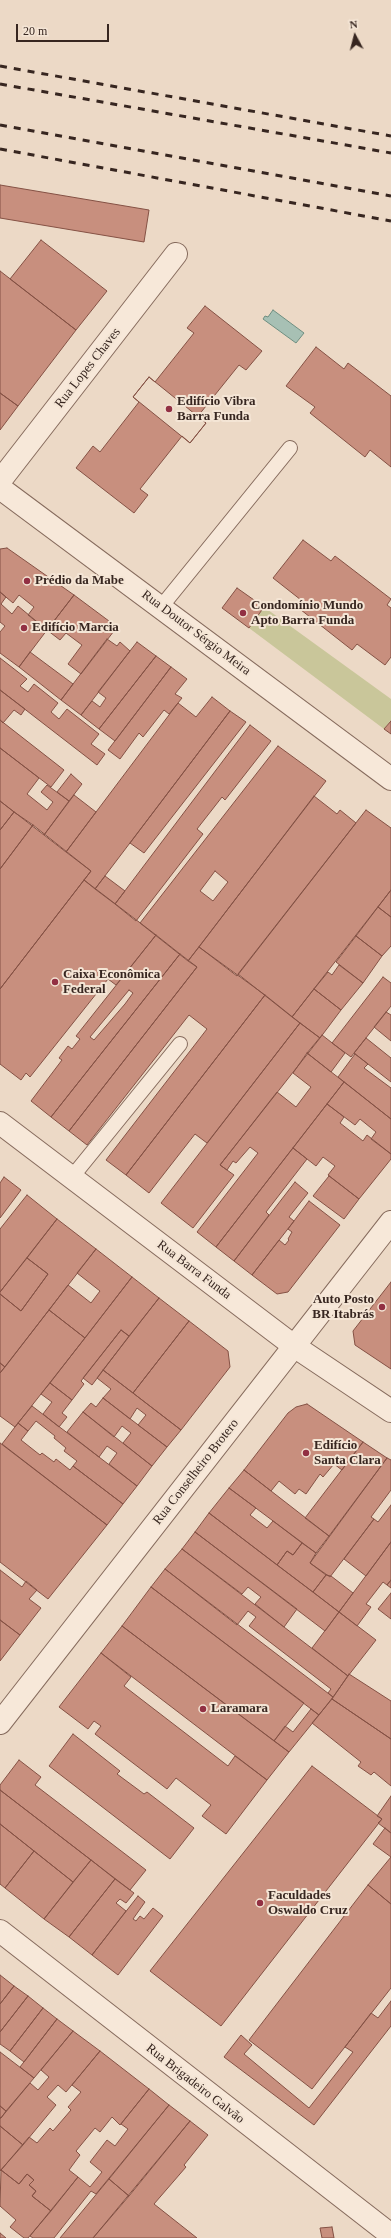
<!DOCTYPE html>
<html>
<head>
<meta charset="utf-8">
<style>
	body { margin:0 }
	#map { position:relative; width:391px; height:2238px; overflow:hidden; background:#ecd9c6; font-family:Georgia,serif }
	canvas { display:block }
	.north { position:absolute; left:335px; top:16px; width:40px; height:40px; -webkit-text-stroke:3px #f4e5d5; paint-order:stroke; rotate:353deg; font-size:11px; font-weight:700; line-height:16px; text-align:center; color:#372620 }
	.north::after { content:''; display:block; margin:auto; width:14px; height:18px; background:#372620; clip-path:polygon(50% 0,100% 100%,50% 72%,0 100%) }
	.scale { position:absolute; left:16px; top:24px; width:93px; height:18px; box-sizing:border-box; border:2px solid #372620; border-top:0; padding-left:5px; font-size:12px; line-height:14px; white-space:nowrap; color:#372620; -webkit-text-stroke:3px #f4e5d5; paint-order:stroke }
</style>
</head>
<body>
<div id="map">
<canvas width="391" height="2238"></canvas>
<div class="north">N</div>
<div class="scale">20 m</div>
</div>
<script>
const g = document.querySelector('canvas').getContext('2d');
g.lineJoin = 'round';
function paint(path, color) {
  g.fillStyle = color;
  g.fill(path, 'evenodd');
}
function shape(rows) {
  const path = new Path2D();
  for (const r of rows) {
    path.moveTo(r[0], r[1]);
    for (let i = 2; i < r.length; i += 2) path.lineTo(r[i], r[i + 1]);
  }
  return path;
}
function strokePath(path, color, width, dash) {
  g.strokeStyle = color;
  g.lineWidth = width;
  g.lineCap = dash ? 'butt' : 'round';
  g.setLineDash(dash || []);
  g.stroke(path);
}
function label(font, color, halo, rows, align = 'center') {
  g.font = font + ' Georgia,serif';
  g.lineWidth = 4;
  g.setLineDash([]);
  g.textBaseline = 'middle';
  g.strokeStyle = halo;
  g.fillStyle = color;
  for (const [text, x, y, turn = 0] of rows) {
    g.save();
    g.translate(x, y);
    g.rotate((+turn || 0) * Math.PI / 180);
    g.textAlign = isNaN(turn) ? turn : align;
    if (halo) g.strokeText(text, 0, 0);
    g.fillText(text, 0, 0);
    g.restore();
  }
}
paint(shape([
	[264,607,391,699,391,720,384,729,249,628]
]), '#c9c69a');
const water = shape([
	[273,310,304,333,296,343,263,319,265,316,268,317,273,310]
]);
paint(water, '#a7c0b4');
strokePath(water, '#6e8e80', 1);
const building = shape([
	[0,185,149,210,144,242,0,218,0,185],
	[41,240,107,291,76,330,10,279,41,240],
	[0,271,76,330,18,406,0,393,0,271],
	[205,306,262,351,246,370,239,365,198,416,206,423,190,443,182,436,140,489,148,495,134,513,76,468,93,446,100,452,139,402,133,397,149,377,155,382,194,333,187,328,205,306],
	[316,347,344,369,348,363,391,396,391,467,370,450,365,457,310,413,315,407,286,386,316,347],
	[149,377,206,423,190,443,133,397,149,377],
	[0,393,18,406,0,430,0,393],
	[303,540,331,561,335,556,391,599,387,605,391,608,391,657,385,665,357,644,352,650,296,606,301,600,273,578,303,540],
	[7,548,74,595,47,630,28,615,34,607,19,595,13,603,0,592,0,549,7,548],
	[237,588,264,607,249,628,222,608,237,588],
	[0,592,6,597,1,604,12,614,18,606,47,630,19,667,0,653,0,632,5,626,0,622,0,592],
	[74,595,117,627,81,674,68,664,82,645,66,633,60,640,47,630,74,595],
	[107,639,117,646,120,642,130,651,81,715,61,700,107,639],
	[137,642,156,656,99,729,81,715,92,701,100,707,106,698,98,692,137,642],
	[30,652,73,684,61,700,19,667,30,652],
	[156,656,171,667,115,741,99,729,156,656],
	[0,658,27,679,20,686,28,692,34,684,58,703,51,712,59,719,67,709,99,734,91,744,105,754,97,765,0,690,0,658],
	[171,667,187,679,175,694,182,698,169,714,164,710,143,737,139,733,120,759,108,750,171,667],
	[0,690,25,709,21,715,14,710,3,723,0,720,0,690],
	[212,697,230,711,95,889,84,880,91,871,66,852,178,703,196,717,212,697],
	[230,711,246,722,144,853,130,843,230,711],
	[0,720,64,770,51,787,0,748,0,720],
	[391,721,391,734,384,729,391,721],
	[250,725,271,741,225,800,222,797,197,829,203,834,136,921,115,904,250,725],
	[278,746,326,781,188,961,140,923,278,746],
	[215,871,228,882,213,901,200,891,215,871],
	[0,748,39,778,27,794,47,810,53,802,41,792,47,785,69,801,44,835,0,801,0,748],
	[71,774,82,784,69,801,57,792,71,774],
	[74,795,96,812,66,852,44,835,74,795],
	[314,796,337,814,340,810,356,823,237,976,199,947,314,796],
	[0,801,14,812,0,830,0,801],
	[366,810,391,828,391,890,292,1017,238,974,366,810],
	[14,812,33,825,0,869,0,830,14,812],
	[33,825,91,871,0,989,0,869,33,825],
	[105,876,125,891,115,904,95,889,105,876],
	[84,880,156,935,116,985,108,979,30,1077,26,1073,21,1080,0,1064,0,989,84,880],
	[391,890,391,917,378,907,391,890],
	[378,907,391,917,391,946,382,956,356,936,378,907],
	[156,935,180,954,51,1117,31,1101,62,1060,59,1058,68,1046,72,1049,80,1039,76,1036,156,935],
	[129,990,133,993,125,1004,94,1040,90,1037,129,990],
	[356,936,382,956,363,983,336,962,356,936],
	[199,947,265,995,126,1175,106,1160,207,1029,189,1015,87,1145,69,1131,197,967,188,961,199,947],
	[180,954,197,967,69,1131,51,1117,180,954],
	[339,965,363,983,341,1010,314,989,328,972,332,975,339,965],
	[383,977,391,983,391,1006,351,1057,332,1043,383,977],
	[314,989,341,1010,320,1038,292,1017,314,989],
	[265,995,300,1023,207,1143,195,1134,149,1193,126,1175,265,995],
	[386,1012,391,1015,391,1041,374,1027,386,1012],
	[300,1023,320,1038,220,1165,234,1175,193,1228,161,1203,300,1023],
	[322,1035,345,1053,331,1072,307,1053,322,1035],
	[366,1038,391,1058,391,1082,354,1053,366,1038],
	[307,1053,344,1082,216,1247,197,1232,258,1153,250,1147,236,1163,233,1161,227,1170,220,1165,277,1092,296,1107,311,1087,293,1073,307,1053],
	[355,1054,368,1064,364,1068,391,1088,391,1119,338,1077,355,1054],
	[344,1082,391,1119,391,1154,371,1139,376,1132,360,1119,355,1125,327,1104,344,1082],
	[327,1104,344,1117,340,1123,363,1141,367,1135,391,1154,391,1159,359,1199,328,1175,335,1166,323,1157,316,1166,293,1148,327,1104],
	[293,1148,307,1159,266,1212,269,1215,234,1261,216,1247,293,1148],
	[329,1176,359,1199,344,1219,313,1196,329,1176],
	[4,1177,21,1190,0,1218,0,1183,4,1177],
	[295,1182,308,1193,289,1217,294,1221,252,1275,234,1261,295,1182],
	[27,1195,57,1219,0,1292,0,1229,27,1195],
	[309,1201,340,1225,288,1292,277,1294,252,1275,279,1240,285,1245,289,1240,288,1239,292,1232,288,1229,309,1201],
	[57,1219,96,1249,5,1367,0,1363,0,1294,21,1311,48,1274,27,1258,57,1219],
	[96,1249,132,1277,85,1338,49,1310,68,1285,91,1303,100,1291,77,1273,96,1249],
	[27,1258,48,1274,21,1311,0,1294,0,1292,27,1258],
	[132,1277,159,1298,129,1336,121,1330,81,1381,84,1384,72,1400,50,1383,132,1277],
	[391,1282,391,1369,355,1345,353,1331,391,1282],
	[159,1298,189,1321,133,1393,103,1370,159,1298],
	[49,1310,85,1338,15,1427,0,1416,0,1373,49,1310],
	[189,1321,228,1351,230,1367,181,1430,133,1393,189,1321],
	[121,1330,129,1336,92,1385,83,1378,121,1330],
	[0,1363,5,1367,0,1373,0,1363],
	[103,1370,181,1430,167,1447,138,1425,146,1415,137,1408,130,1419,103,1398,111,1389,97,1378,103,1370],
	[50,1383,72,1400,62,1413,67,1417,59,1427,43,1414,52,1402,41,1394,50,1383],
	[103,1398,167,1447,152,1466,123,1443,131,1433,122,1426,114,1437,83,1412,91,1403,96,1407,103,1398],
	[307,1404,363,1442,342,1470,334,1464,323,1477,320,1474,306,1494,299,1489,295,1494,279,1481,271,1491,244,1470,288,1413,296,1407,307,1404],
	[32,1406,137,1486,123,1504,73,1466,77,1461,64,1451,66,1448,54,1438,55,1436,36,1421,28,1431,18,1423,32,1406],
	[83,1412,152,1466,137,1486,109,1464,117,1453,107,1446,99,1457,67,1432,83,1412],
	[18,1423,28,1431,21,1440,40,1455,42,1453,54,1462,56,1459,70,1470,73,1466,123,1504,107,1525,2,1444,18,1423],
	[363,1442,387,1458,329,1536,305,1518,363,1442],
	[0,1443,107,1525,48,1599,0,1562,0,1443],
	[387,1458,391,1460,391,1490,371,1517,374,1519,330,1577,310,1563,387,1458],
	[244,1470,329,1536,316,1553,229,1488,244,1470],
	[229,1488,256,1508,250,1515,267,1528,273,1521,302,1543,293,1555,287,1551,277,1565,209,1513,229,1488],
	[391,1505,391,1542,366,1576,344,1559,374,1519,378,1522,391,1505],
	[209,1513,339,1612,325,1631,195,1532,209,1513],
	[195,1532,297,1609,284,1627,255,1604,261,1597,248,1587,242,1594,182,1549,195,1532],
	[391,1542,391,1580,387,1585,383,1582,366,1604,371,1607,357,1626,339,1612,391,1542],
	[302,1543,316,1553,310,1563,326,1575,313,1592,277,1565,287,1551,293,1555,302,1543],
	[182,1549,348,1676,333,1697,328,1693,331,1689,249,1626,256,1617,248,1611,237,1625,165,1569,182,1549],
	[165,1569,333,1697,319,1715,151,1587,165,1569],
	[0,1570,22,1587,26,1581,37,1590,29,1599,41,1608,20,1635,0,1620,0,1570],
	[326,1575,331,1576,353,1593,339,1612,313,1592,326,1575],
	[391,1580,391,1588,387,1585,391,1580],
	[151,1587,304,1703,274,1741,122,1626,151,1587],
	[391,1593,391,1619,378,1609,391,1593],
	[339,1612,376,1640,348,1676,312,1648,339,1612],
	[0,1620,20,1635,0,1661,0,1620],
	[122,1626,289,1752,267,1780,101,1653,122,1626],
	[101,1653,131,1677,124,1686,228,1766,235,1756,267,1780,226,1834,202,1816,211,1805,176,1778,167,1789,95,1734,101,1726,94,1721,88,1729,59,1707,101,1653],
	[349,1674,391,1701,391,1739,332,1699,349,1674],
	[332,1699,391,1739,391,1786,374,1772,371,1775,358,1766,361,1762,312,1723,332,1699],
	[311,1709,319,1715,289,1752,274,1741,285,1726,293,1732,311,1709],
	[73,1734,120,1771,117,1774,144,1794,147,1792,194,1828,170,1859,49,1766,73,1734],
	[19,1760,41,1777,35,1785,146,1870,130,1890,0,1790,0,1785,19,1760],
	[312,1766,382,1819,221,2026,150,1971,312,1766],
	[0,1790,91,1860,73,1882,0,1824,0,1790],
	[391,1796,391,1833,378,1823,382,1819,377,1816,391,1796],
	[0,1824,34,1851,5,1888,0,1884,0,1824],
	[385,1828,391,1833,391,1904,368,1885,391,1857,373,1844,385,1828],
	[34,1851,73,1882,44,1919,5,1888,34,1851],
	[91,1860,115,1879,69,1937,44,1919,91,1860],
	[115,1879,134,1893,126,1903,120,1899,116,1903,126,1911,92,1955,69,1937,115,1879],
	[368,1885,391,1904,391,1988,312,2089,249,2040,368,1885],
	[138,1896,145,1902,133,1919,136,1921,140,1916,144,1919,153,1908,163,1916,118,1975,92,1955,138,1896],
	[0,1975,14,1986,0,2004,0,1975],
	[14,1986,28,1996,0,2032,0,2004,14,1986],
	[28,1996,43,2008,10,2051,0,2044,0,2032,28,1996],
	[391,2001,391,2026,314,2125,224,2057,241,2035,252,2045,244,2054,309,2108,353,2052,345,2047,371,2013,378,2018,391,2001],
	[43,2008,57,2019,24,2062,10,2051,43,2008],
	[57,2019,73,2031,34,2078,20,2067,57,2019],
	[73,2031,100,2051,66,2092,58,2085,47,2097,56,2105,23,2145,0,2126,0,2119,30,2083,38,2090,49,2077,41,2070,73,2031],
	[100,2051,149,2089,120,2125,112,2117,100,2132,95,2128,76,2151,80,2155,69,2170,78,2177,51,2211,32,2196,36,2191,29,2185,34,2180,27,2174,19,2184,1,2170,29,2137,37,2143,50,2128,53,2131,71,2110,68,2107,81,2092,72,2085,100,2051],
	[0,2052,34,2078,6,2111,0,2106,0,2052],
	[149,2089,169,2105,96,2194,91,2191,54,2238,33,2238,30,2236,78,2177,90,2187,102,2172,90,2162,107,2140,115,2146,128,2129,121,2124,149,2089],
	[169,2105,190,2121,129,2196,109,2179,169,2105],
	[0,2106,6,2111,1,2118,0,2117,0,2106],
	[190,2121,208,2135,184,2165,186,2167,154,2204,197,2238,93,2238,190,2121],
	[0,2126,23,2145,0,2171,0,2126],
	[1,2170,19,2184,27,2174,34,2180,29,2185,36,2191,32,2196,51,2211,28,2238,24,2238,10,2227,16,2220,0,2206,1,2170],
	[109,2179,129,2196,93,2238,60,2238,109,2179],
	[332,2227,334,2238,322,2238,320,2228,332,2227],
	[0,2233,6,2238,0,2238,0,2233]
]);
paint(building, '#c88f7e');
strokePath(building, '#845144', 1);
const service = shape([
	[161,607,290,448],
	[72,1177,180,1044]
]);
const minor = shape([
	[0,481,176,254],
	[0,488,391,779],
	[0,1723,391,1222]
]);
const tertiary = shape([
	[0,1123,294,1346,391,1411],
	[0,1931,391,2235]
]);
strokePath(service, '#866b5d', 16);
strokePath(minor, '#866b5d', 24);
strokePath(tertiary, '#866b5d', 24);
strokePath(service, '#f7e8d9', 14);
strokePath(minor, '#f7e8d9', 22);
strokePath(tertiary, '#f7e8d9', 22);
strokePath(shape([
	[0,66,391,136],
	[0,84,391,153],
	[0,125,391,196],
	[0,149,391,221]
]), '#372620', 3, [7, 7]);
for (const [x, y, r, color] of [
	[169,409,4,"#923043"],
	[27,581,4,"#923043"],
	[243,613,4,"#923043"],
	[24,628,4,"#923043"],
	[55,982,4,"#923043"],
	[382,1307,4,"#923043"],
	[306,1453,4,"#923043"],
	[203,1709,4,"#923043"],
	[260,1903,4,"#923043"]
]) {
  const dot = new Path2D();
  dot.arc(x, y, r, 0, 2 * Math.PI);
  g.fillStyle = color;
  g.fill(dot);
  strokePath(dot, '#f4e5d5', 1.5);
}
label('13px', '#372620', '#f4e5d5', [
	["Rua Lopes Chaves",88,368,-52],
	["Rua Doutor Sérgio Meira",196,633,37],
	["Rua Barra Funda",194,1270,37],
	["Rua Conselheiro Brotero",196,1472,-52],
	["Rua Brigadeiro Galvão",195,2084,38]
]);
label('bold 13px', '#372620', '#f4e5d5', [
	["Edifício Vibra",177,402],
	["Barra Funda",177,417],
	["Prédio da Mabe",35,581],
	["Condomínio Mundo",251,606],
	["Apto Barra Funda",251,621],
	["Edifício Marcia",32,628],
	["Caixa Econômica",63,975],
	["Federal",63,990],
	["Auto Posto",374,1300,"right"],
	["BR Itabrás",374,1315,"right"],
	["Edifício",314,1446],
	["Santa Clara",314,1461],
	["Laramara",211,1709],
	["Faculdades",268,1896],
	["Oswaldo Cruz",268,1911]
], 'left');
</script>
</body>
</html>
